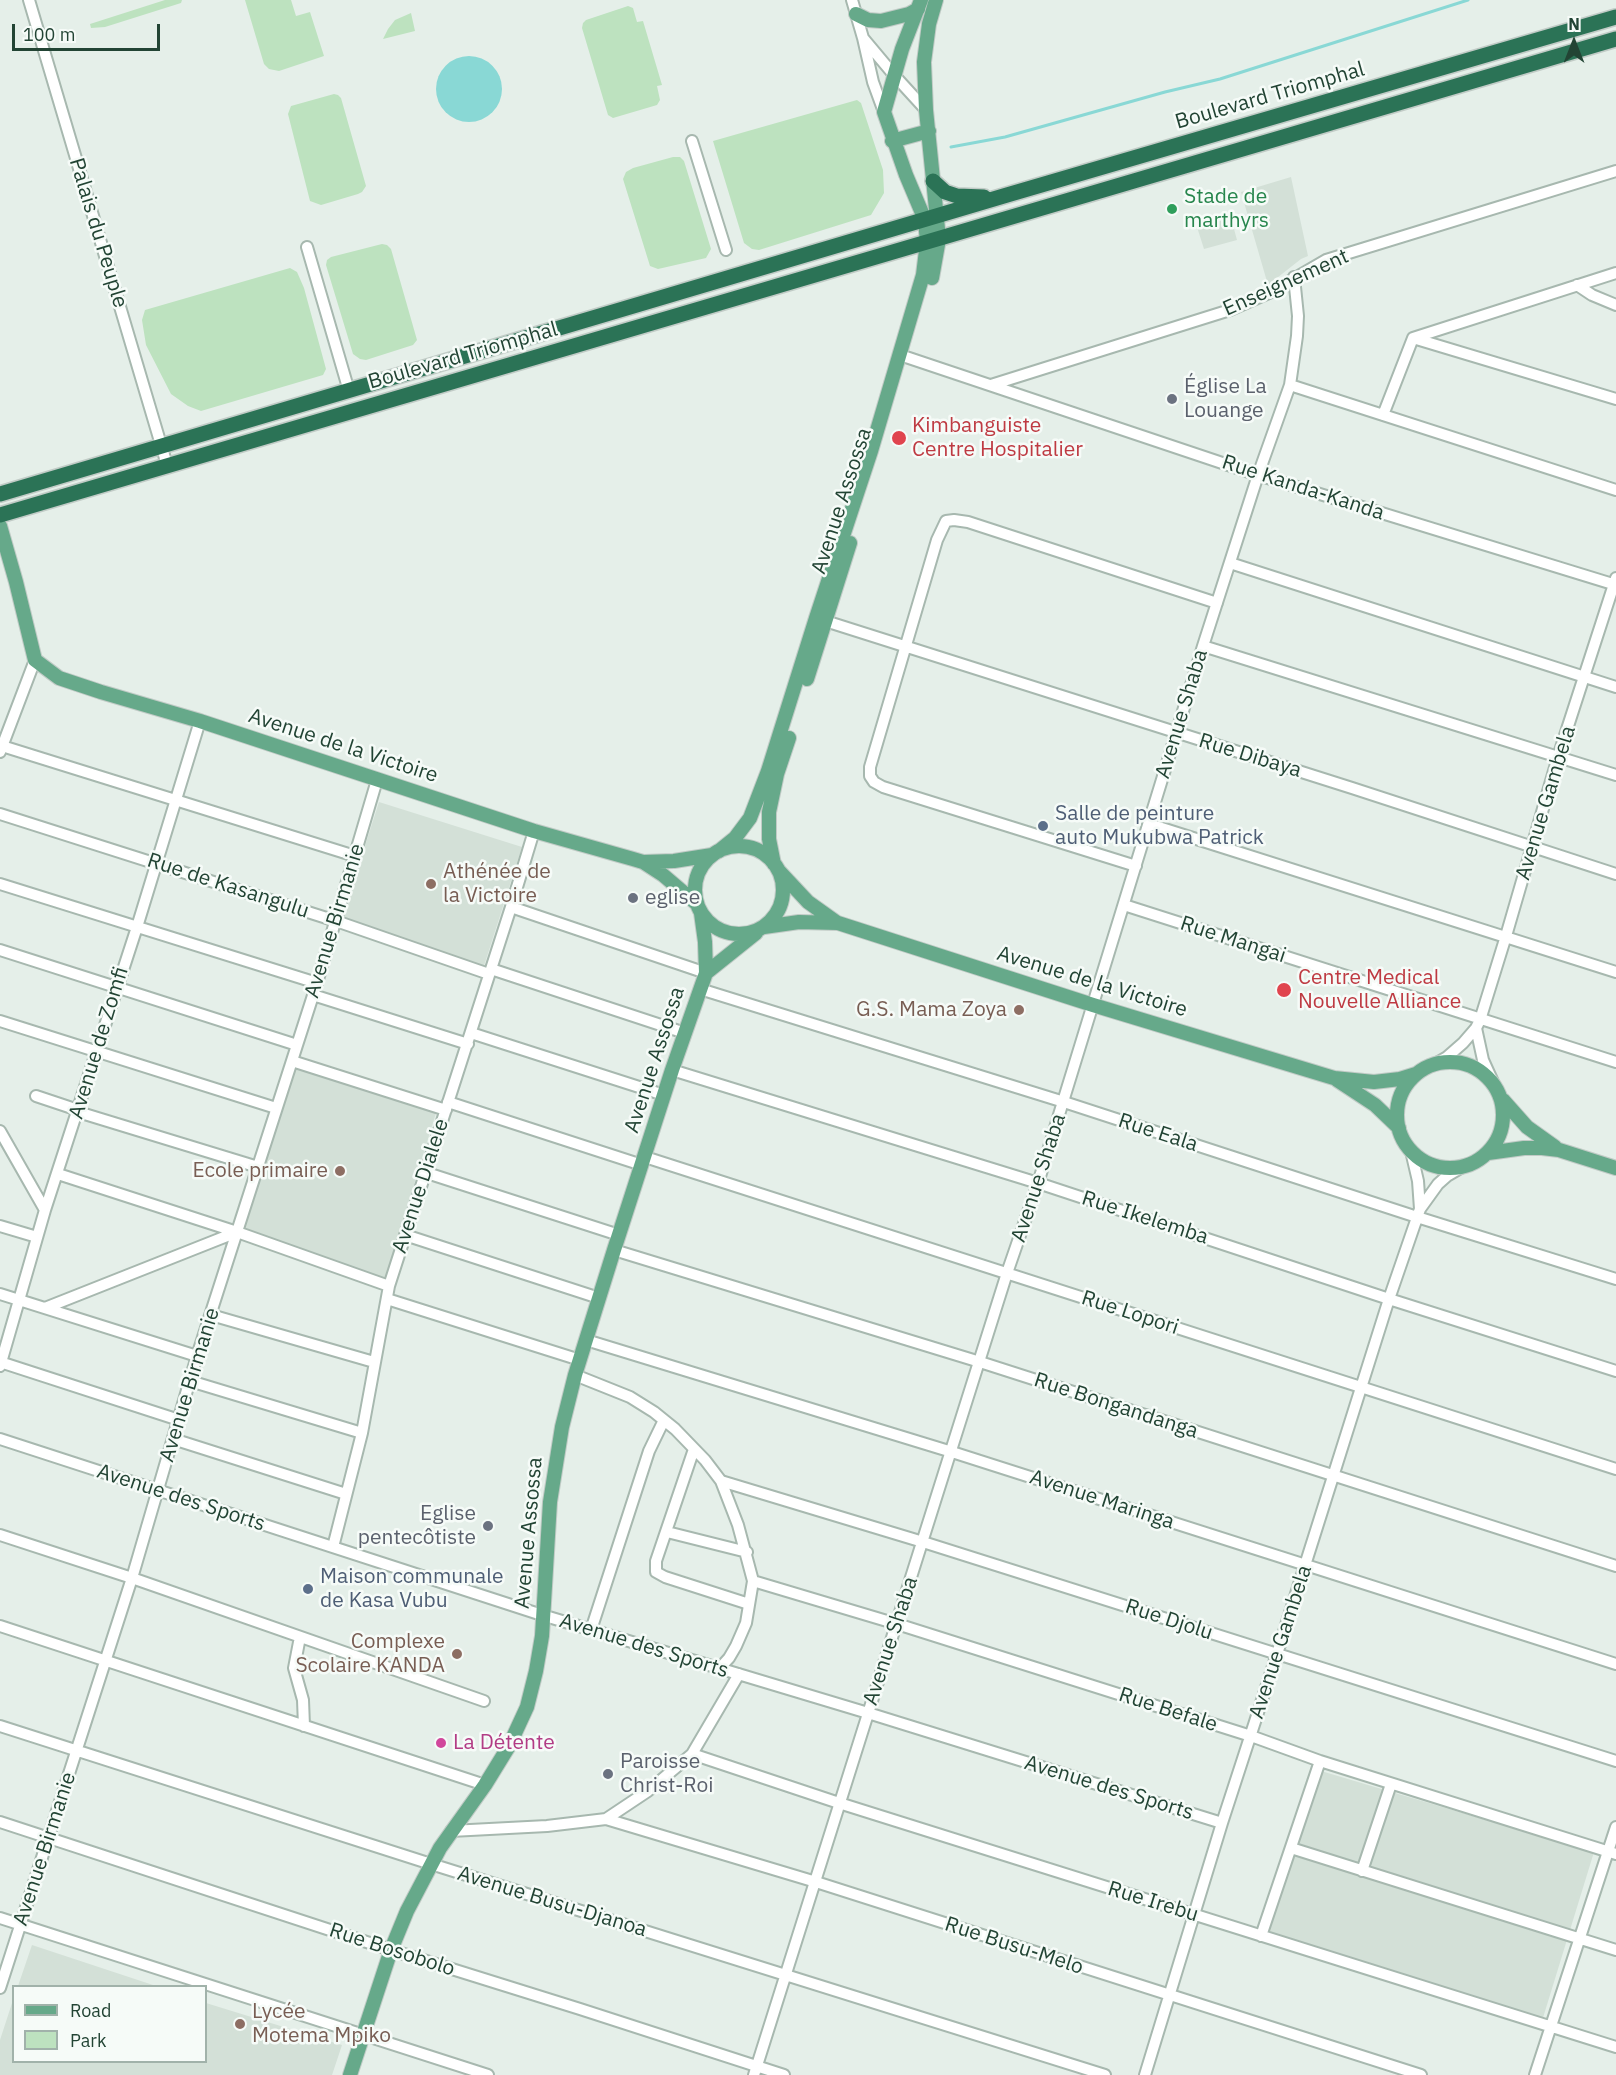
<!DOCTYPE html>
<html>
<head>
<meta charset="utf-8">
<style>
	body { margin:0 }
	#map { position:relative; width:1616px; height:2075px; overflow:hidden; background:#e5efe9; font-family:"IBM Plex Sans",sans-serif }
	canvas { display:block }
	.legend { position:absolute; left:12px; top:1985px; width:195px; height:78px; box-sizing:border-box; background:#f6fbf8; border:2px solid #a1b2aa; margin:0; padding:8px 10px; list-style:none; font-size:18px; color:#224434 }
	.legend li { display:flex; align-items:center; gap:12px; height:30px }
	.legend b { width:30px; border:2px solid #a1b2aa }
	.north { position:absolute; left:1544px; top:12px; width:60px; height:60px; -webkit-text-stroke:4px #f6fbf8; paint-order:stroke; rotate:0deg; font-size:16px; font-weight:700; line-height:24px; text-align:center; color:#224434 }
	.north::after { content:''; display:block; margin:auto; width:21px; height:27px; background:#224434; clip-path:polygon(50% 0,100% 100%,50% 72%,0 100%) }
	.scale { position:absolute; left:12px; top:24px; width:148px; height:27px; box-sizing:border-box; border:3px solid #224434; border-top:0; padding-left:8px; font-size:18px; line-height:21px; white-space:nowrap; color:#224434; -webkit-text-stroke:4px #f6fbf8; paint-order:stroke }
</style>
</head>
<body>
<div id="map">
<canvas width="1616" height="2075"></canvas>
<ul class="legend">
<li><b style="height:8px;background:#66a98a"></b>Road</li>
<li><b style="height:16px;background:#bde2bf"></b>Park</li>
</ul>
<div class="north">N</div>
<div class="scale">100 m</div>
</div>
<script>
const g = document.querySelector('canvas').getContext('2d');
g.lineJoin = 'round';
function paint(path, color) {
  g.fillStyle = color;
  g.fill(path, 'evenodd');
}
function shape(rows) {
  const path = new Path2D();
  for (const r of rows) {
    if (r.length === 3) {
      path.moveTo(r[0] + r[2], r[1]);
      path.arc(r[0], r[1], r[2], 0, 2 * Math.PI);
      continue;
    }
    path.moveTo(r[0], r[1]);
    for (let i = 2; i < r.length; i += 2) path.lineTo(r[i], r[i + 1]);
  }
  return path;
}
function strokePath(path, color, width, dash) {
  g.strokeStyle = color;
  g.lineWidth = width;
  g.lineCap = dash ? 'butt' : 'round';
  g.setLineDash(dash || []);
  g.stroke(path);
}
function label(font, color, halo, rows, align = 'center') {
  g.font = font + ' "IBM Plex Sans",sans-serif';
  g.lineWidth = 5;
  g.setLineDash([]);
  g.textBaseline = 'middle';
  g.strokeStyle = halo;
  g.fillStyle = color;
  for (const [text, x, y, turn = 0] of rows) {
    g.save();
    g.translate(x, y);
    g.rotate((+turn || 0) * Math.PI / 180);
    g.textAlign = isNaN(turn) ? turn : align;
    if (halo) g.strokeText(text, 0, 0);
    g.fillText(text, 0, 0);
    g.restore();
  }
}
paint(shape([
	[1291,177,1308,256,1301,259,1268,285,1241,192],
	[1231,218,1237,240,1204,249,1197,227],
	[379,802,522,847,483,969,341,921],
	[295,1067,436,1113,384,1282,244,1229],
	[1321,1771,1594,1852,1542,2021,1266,1934],
	[32,1945,156,1986,18,1986],
	[13,2000,14,2062,206,2062,206,2003,342,2045,332,2075,0,2075,0,2040]
]), '#d3e0d7');
paint(shape([
	[165,0,182,0,181,3,105,27,91,28,90,24],
	[245,0,291,0,296,16,310,12,324,56,279,71,269,69,264,64],
	[628,6,633,8,637,22,643,21,662,85,657,86,660,100,657,105,613,118,608,115,582,28,583,23,586,20],
	[411,13,415,31,383,39,388,29,395,20],
	[334,94,338,95,341,98,366,186,362,192,358,194,321,205,310,201,288,114,291,106],
	[857,100,861,103,883,170,884,193,871,215,759,250,752,249,744,243,713,141],
	[673,157,680,157,684,161,711,249,706,258,658,269,650,266,623,179,626,172,633,168],
	[382,244,387,245,391,249,417,340,413,345,366,360,360,359,353,354,326,265,327,260,331,257],
	[290,268,297,272,304,288,326,369,323,375,201,411,188,406,171,394,146,345,142,320,145,310]
]), '#bde2bf');
paint(shape([
	[469,89,33]
]), '#89d8d5');
strokePath(shape([
	[951,147,1005,137,1165,92,1220,79,1468,0]
]), '#89d8d5', 3);
const minor = shape([
	[29,0,167,465],
	[852,0,863,38,873,82,884,112],
	[863,38,894,75,926,110],
	[692,141,726,250],
	[307,247,349,391],
	[1577,285,1592,295,1616,305],
	[1413,338,1616,273],
	[1413,338,1616,399],
	[900,355,1258,475,1616,585],
	[991,385,1230,310,1271,292,1326,260,1616,171],
	[1290,385,1616,490],
	[1383,415,1413,338],
	[1230,563,1616,687],
	[819,619,1352,788,1616,874],
	[1203,646,1616,775],
	[2,746,355,856],
	[0,752,35,660],
	[0,814,336,921,489,974],
	[1149,824,1616,972],
	[1136,866,883,787,874,782,870,776,870,767,937,540,946,521,954,520,968,522,1217,603],
	[0,884,317,983],
	[1124,905,1616,1062],
	[511,907,706,973],
	[0,950,297,1045],
	[491,969,685,1033],
	[700,989,1064,1102,1417,1217,1616,1279],
	[313,995,468,1044],
	[0,1021,276,1108],
	[1476,1028,1483,1060,1493,1082],
	[471,1033,664,1095],
	[292,1061,446,1110],
	[1435,1064,1447,1057,1463,1043,1476,1028,1480,1020,1506,936,1558,757,1616,578],
	[672,1070,1038,1183,1389,1299,1616,1371],
	[36,1096,78,1110],
	[448,1102,642,1165],
	[78,1112,258,1167],
	[0,1131,45,1210],
	[1411,1151,1418,1181,1420,1209],
	[645,1157,1616,1469],
	[427,1173,619,1235],
	[58,1174,237,1232,389,1286],
	[0,1226,37,1237],
	[405,1235,599,1298],
	[614,1250,980,1362,1616,1566],
	[0,1294,197,1356],
	[387,1299,580,1360],
	[45,1308,237,1232],
	[211,1315,374,1362],
	[586,1340,952,1452,1616,1664],
	[0,1362,179,1420],
	[0,1366,45,1210,137,927,200,721],
	[575,1375,630,1397,654,1412,675,1429,705,1460,721,1481,738,1525,753,1581,746,1623,736,1646,729,1658,719,1669],
	[190,1381,362,1433],
	[0,1439,542,1615,868,1713,1222,1823],
	[173,1439,346,1494],
	[694,1449,656,1561,656,1572,665,1577,749,1604],
	[721,1481,923,1542,1616,1761],
	[667,1532,747,1552],
	[0,1535,132,1578,484,1701],
	[333,1547,362,1433,389,1286,511,907,534,831],
	[753,1581,897,1624,1251,1736,1320,1761,1616,1854],
	[0,1626,485,1785],
	[591,1630,649,1451,664,1420],
	[300,1637,294,1668,303,1700,304,1726],
	[0,1726,431,1864,1105,2075],
	[692,1754,839,1803,1616,2047],
	[606,1819,816,1882,1421,2075],
	[0,1822,391,1950,580,2009,784,2075],
	[451,1831,547,1826,606,1819,648,1791,692,1754,739,1674],
	[1291,1848,1616,1950],
	[1362,1871,1391,1784],
	[0,1918,488,2075],
	[1261,1936,1320,1761],
	[0,1988,132,1578,197,1356,317,983,377,780],
	[754,2075,1007,1273,1038,1183,1203,646,1258,475,1290,385,1297,336,1298,316,1294,277],
	[1145,2075,1222,1823,1277,1654,1389,1299,1420,1209,1438,1184,1447,1176,1464,1166],
	[1535,2075,1616,1827]
]);
const major = shape([
	[856,14,868,20,881,21,909,14,918,9],
	[892,141,929,131],
	[932,278,939,239,926,110,924,62,929,24,936,0],
	[0,526,16,582,35,660,59,678,101,692,200,721,534,831,633,859,643,862,674,861,712,855],
	[807,679,850,543],
	[739,890,44],
	[719,851,735,838,750,818,768,771,816,618,871,451,923,275,927,242,925,220,906,175,884,112,902,49,921,0],
	[643,862,663,875,697,904],
	[774,864,769,839,769,812,777,774,789,738],
	[779,871,808,902,836,922],
	[764,927,799,922,838,923,1093,1005,1334,1078,1374,1082,1400,1079,1416,1074],
	[706,973,756,933],
	[1450,1115,53],
	[1337,1080,1375,1105,1399,1128],
	[1503,1100,1527,1127,1555,1147],
	[1488,1153,1524,1148,1542,1148,1559,1150,1616,1168],
	[350,2075,391,1950,407,1911,440,1848,485,1785,509,1746,527,1707,536,1671,542,1636,550,1502,562,1427,575,1375,614,1250,672,1070,706,973,705,942,701,913]
]);
const highway = shape([
	[933,181,945,192,957,196,984,197],
	[0,494,1007,195,1616,17],
	[0,515,1616,39]
]);
strokePath(minor, '#a7b8af', 14);
strokePath(major, '#c1cbc6', 16);
strokePath(highway, '#c1cbc6', 18);
strokePath(minor, '#fff', 10);
strokePath(major, '#66a98a', 14);
strokePath(highway, '#2b7356', 15);
for (const [x, y, r, color] of [
	[1172,209,6,"#2e9e5b"],
	[1172,399,6,"#6b7280"],
	[899,438,8,"#e0444e"],
	[1043,826,6,"#5c6f8a"],
	[431,884,6,"#8d6e63"],
	[633,898,6,"#6b7280"],
	[1284,990,8,"#e0444e"],
	[1019,1010,6,"#8d6e63"],
	[340,1171,6,"#8d6e63"],
	[488,1526,6,"#6b7280"],
	[308,1589,6,"#5c6f8a"],
	[457,1654,6,"#8d6e63"],
	[441,1743,6,"#d1479c"],
	[608,1774,6,"#6b7280"],
	[240,2024,6,"#8d6e63"]
]) {
  const dot = new Path2D();
  dot.arc(x, y, r, 0, 2 * Math.PI);
  g.fillStyle = color;
  g.fill(dot);
  strokePath(dot, '#f6fbf8', 2);
}
label('21px', '#224434', '#f6fbf8', [
	["Boulevard Triomphal",1270,96,-16],
	["Palais du Peuple",98,233,73],
	["Enseignement",1286,283,-24],
	["Boulevard Triomphal",463,356,-16],
	["Rue Kanda-Kanda",1303,488,18],
	["Avenue Assossa",842,501,-72],
	["Avenue Shaba",1182,714,-73],
	["Avenue de la Victoire",343,746,18],
	["Rue Dibaya",1250,756,17],
	["Avenue Gambela",1546,803,-73],
	["Rue de Kasangulu",228,886,18],
	["Avenue Birmanie",335,921,-73],
	["Rue Mangai",1233,940,18],
	["Avenue de la Victoire",1092,982,17],
	["Avenue de Zomfi",99,1043,-73],
	["Avenue Assossa",655,1060,-72],
	["Rue Eala",1158,1133,18],
	["Avenue Shaba",1039,1178,-72],
	["Avenue Dialele",421,1186,-72],
	["Rue Ikelemba",1145,1218,18],
	["Rue Lopori",1130,1313,18],
	["Avenue Birmanie",190,1385,-73],
	["Rue Bongandanga",1116,1406,18],
	["Avenue des Sports",181,1498,18],
	["Avenue Maringa",1102,1500,18],
	["Avenue Assossa",529,1533,-85],
	["Rue Djolu",1169,1620,18],
	["Avenue Shaba",891,1641,-72],
	["Avenue Gambela",1281,1642,-72],
	["Avenue des Sports",644,1646,17],
	["Rue Befale",1168,1710,18],
	["Avenue des Sports",1109,1788,17],
	["Avenue Birmanie",45,1849,-72],
	["Avenue Busu-Djanoa",552,1902,17],
	["Rue Irebu",1153,1902,17],
	["Rue Busu-Melo",1014,1946,18],
	["Rue Bosobolo",392,1950,18]
]);
label('21px', '#27864d', '#f6fbf8', [
	["Stade de",1184,197],
	["marthyrs",1184,221]
], 'left');
label('21px', '#5b616d', '#f6fbf8', [
	["Église La",1184,387],
	["Louange",1184,411],
	["eglise",645,898],
	["Eglise",476,1514,"right"],
	["pentecôtiste",476,1538,"right"],
	["Paroisse",620,1762],
	["Christ-Roi",620,1786]
], 'left');
label('21px', '#be3a42', '#f6fbf8', [
	["Kimbanguiste",912,426],
	["Centre Hospitalier",912,450],
	["Centre Medical",1298,978],
	["Nouvelle Alliance",1298,1002]
], 'left');
label('21px', '#4e5e75', '#f6fbf8', [
	["Salle de peinture",1055,814],
	["auto Mukubwa Patrick",1055,838],
	["Maison communale",320,1577],
	["de Kasa Vubu",320,1601]
], 'left');
label('21px', '#785e54', '#f6fbf8', [
	["Athénée de",443,872,"left"],
	["la Victoire",443,896,"left"],
	["G.S. Mama Zoya",1007,1010],
	["Ecole primaire",328,1171],
	["Complexe",445,1642],
	["Scolaire KANDA",445,1666],
	["Lycée",252,2012,"left"],
	["Motema Mpiko",252,2036,"left"]
], 'right');
label('21px', '#b23c85', '#f6fbf8', [
	["La Détente",453,1743]
], 'left');
</script>
</body>
</html>
